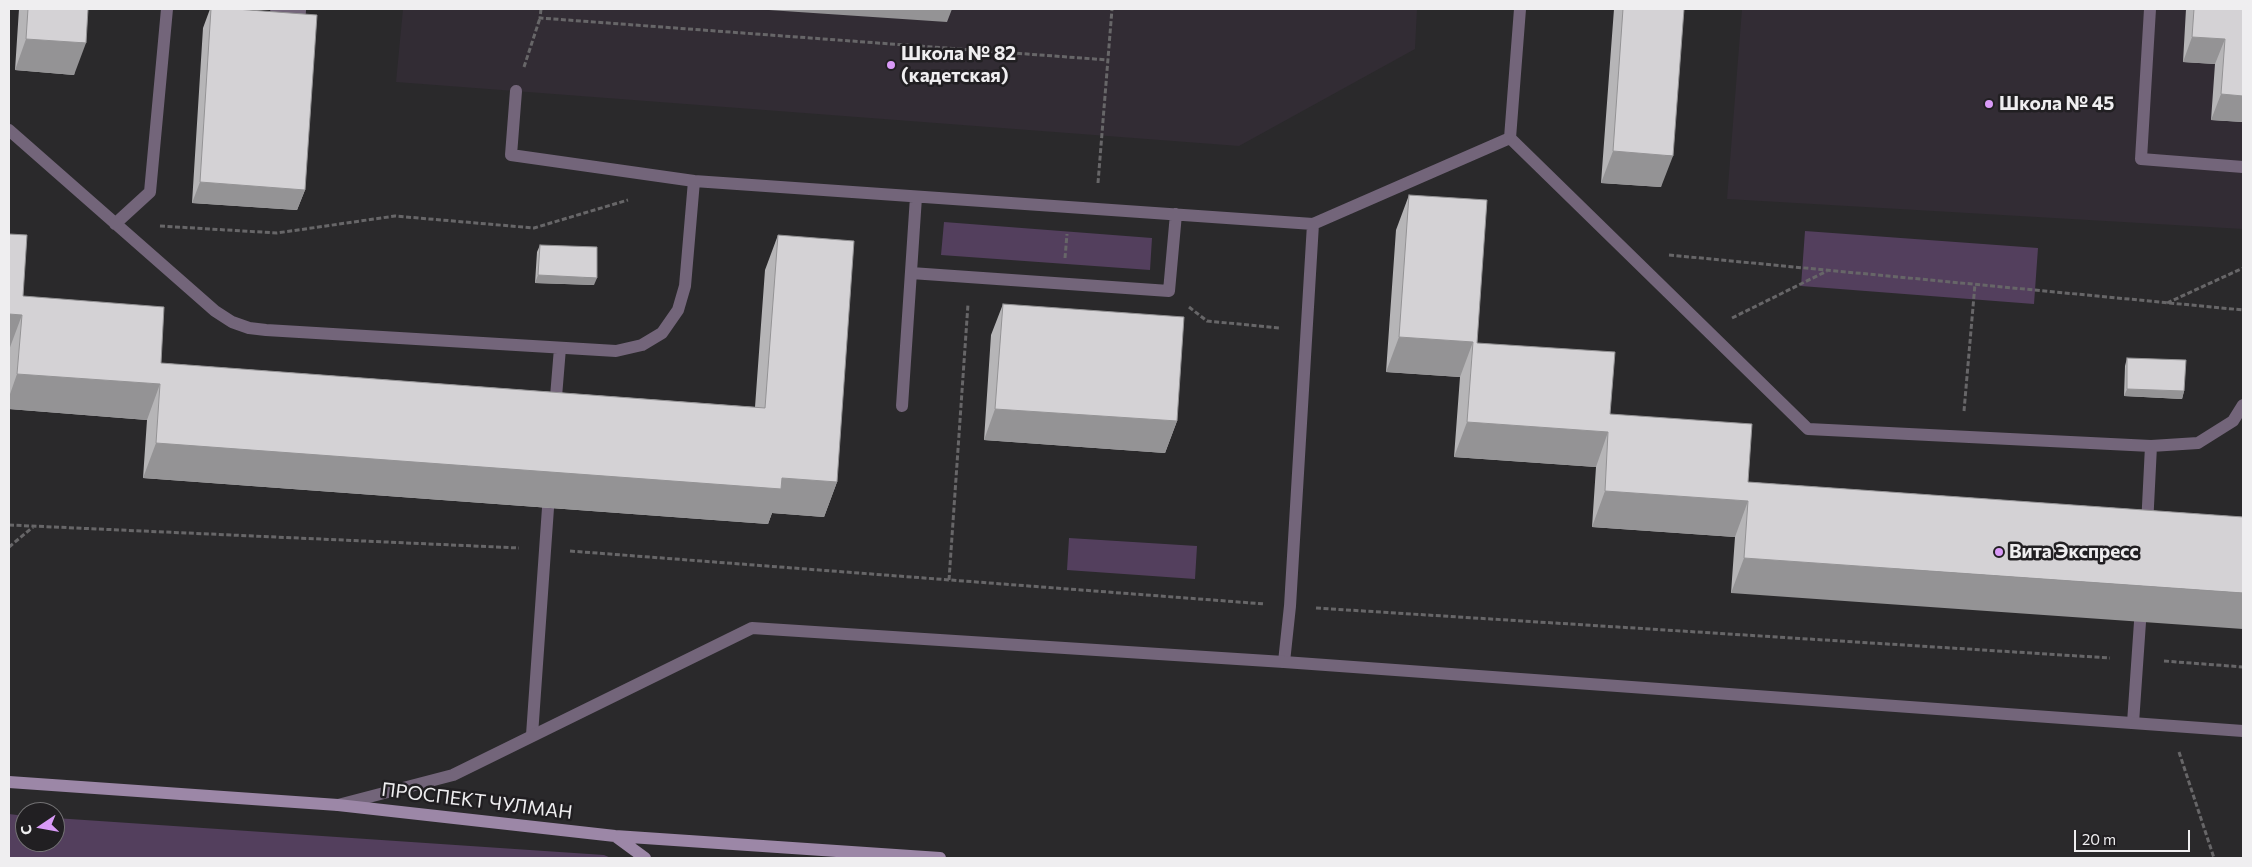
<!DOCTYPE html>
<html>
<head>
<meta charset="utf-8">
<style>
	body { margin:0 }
	#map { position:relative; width:2252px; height:867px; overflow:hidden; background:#2a292b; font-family:Commissioner,sans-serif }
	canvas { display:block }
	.frame { position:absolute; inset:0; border:10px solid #efeef0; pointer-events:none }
	.north { position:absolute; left:15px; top:802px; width:50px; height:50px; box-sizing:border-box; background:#211f22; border:1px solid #737274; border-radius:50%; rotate:258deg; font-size:14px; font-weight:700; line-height:20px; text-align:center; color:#efeef0 }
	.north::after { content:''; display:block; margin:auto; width:18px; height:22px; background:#d99af7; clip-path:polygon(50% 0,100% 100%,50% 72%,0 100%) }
	.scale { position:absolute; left:2074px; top:830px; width:116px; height:22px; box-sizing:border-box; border:2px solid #efeef0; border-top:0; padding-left:6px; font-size:15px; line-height:18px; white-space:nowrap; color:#efeef0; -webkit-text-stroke:4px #211f22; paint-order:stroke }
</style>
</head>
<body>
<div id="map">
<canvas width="2252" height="867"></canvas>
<div class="frame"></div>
<div class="north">С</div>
<div class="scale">20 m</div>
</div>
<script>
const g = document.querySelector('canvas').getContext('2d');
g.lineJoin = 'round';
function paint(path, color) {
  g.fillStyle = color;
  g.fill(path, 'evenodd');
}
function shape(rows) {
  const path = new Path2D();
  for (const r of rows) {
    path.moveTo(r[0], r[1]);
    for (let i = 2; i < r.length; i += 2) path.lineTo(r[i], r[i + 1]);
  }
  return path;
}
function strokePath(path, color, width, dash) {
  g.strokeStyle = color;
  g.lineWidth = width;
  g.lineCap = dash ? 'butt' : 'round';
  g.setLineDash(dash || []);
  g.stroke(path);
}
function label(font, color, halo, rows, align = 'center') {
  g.font = font + ' Commissioner,sans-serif';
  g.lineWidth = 5;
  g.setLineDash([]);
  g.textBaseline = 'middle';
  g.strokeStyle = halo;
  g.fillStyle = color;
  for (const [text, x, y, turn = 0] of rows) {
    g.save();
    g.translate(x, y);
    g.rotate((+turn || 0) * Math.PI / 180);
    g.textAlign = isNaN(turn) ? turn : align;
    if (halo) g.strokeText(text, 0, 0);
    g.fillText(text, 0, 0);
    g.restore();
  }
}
paint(shape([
	[403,9,1417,9,1415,49,1239,146,396,82],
	[1742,9,2243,9,2243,229,1727,199]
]), '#322c34');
paint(shape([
	[944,222,1152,238,1150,270,941,255],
	[1805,231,2038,248,2034,304,1801,286],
	[1069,538,1197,546,1195,579,1067,570],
	[9,814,25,816,25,842,55,842,55,818,604,855,611,858,9,858]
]), '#533f5d');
strokePath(shape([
	[541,9,540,18,1108,60],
	[524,67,540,18],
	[1098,183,1112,9],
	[160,226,277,233,395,216,534,228,628,200],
	[1669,255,2243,310],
	[1065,258,1067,234],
	[2167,303,2243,268],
	[1189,307,1207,321,1280,328],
	[1732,318,1827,271],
	[1964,411,1975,284],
	[9,525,519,548],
	[9,547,33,527],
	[570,551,1265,604],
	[949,580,968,304],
	[1316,608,2110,658],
	[2164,661,2243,667],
	[2179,752,2214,858]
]), '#676668', 3, [5, 2.5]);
strokePath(shape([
	[276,9,300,10,299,25],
	[1520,9,1510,138,1808,429,2151,446,2198,443,2233,421,2243,405],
	[2150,9,2141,159,2243,167],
	[516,91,511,155,694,181],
	[9,130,215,311,232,322,249,328,266,330,616,351,642,345,662,333,678,310,685,286,694,181,1313,224,1510,138],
	[115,224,150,192,167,9],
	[911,273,1169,291,1176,214],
	[902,406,916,197],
	[555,409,560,348],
	[2147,526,2151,446],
	[1284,662,1290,606,1313,224],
	[2133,723,2140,622],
	[532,735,548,508]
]), '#73657a', 12);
strokePath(shape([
	[338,805,453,775,752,628,1284,662,2243,731]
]), '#73657a', 12);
strokePath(shape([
	[9,782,338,805,615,836,940,858],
	[615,836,645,858]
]), '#9c87a7', 12);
paint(shape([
	[19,9,88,9,74,75,15,70],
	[210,9,236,9,305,190,297,210,192,203,203,28],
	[1614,9,1684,9,1661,187,1601,183],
	[2186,9,2243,9,2243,122,2211,120,2215,64,2183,62],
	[1409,195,1477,343,1610,414,1748,482,2243,517,1731,593,1735,537,1592,527,1596,467,1454,457,1460,377,1386,372,1396,230],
	[9,234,23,296,161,363,755,407,765,270,778,235,837,482,824,517,772,513,768,524,143,478,147,420,9,409],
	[540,245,594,285,535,283,537,252],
	[1003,304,1177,421,1165,453,984,440,991,335],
	[2127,358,2184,391,2182,399,2124,396,2125,366]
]), '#b6b5b7');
paint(shape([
	[754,9,952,9,947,22],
	[2192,37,2225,39,2215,64,2183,62],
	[26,39,86,43,74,75,15,70],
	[2221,94,2243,96,2243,122,2211,120],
	[1613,151,1673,156,1661,187,1601,183],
	[200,182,305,190,297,210,192,203],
	[538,275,597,278,594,285,535,283],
	[9,314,22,315,9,350],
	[1399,337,1473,342,1460,377,1386,372],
	[17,374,160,384,147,420,9,409,9,397],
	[2127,389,2184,391,2182,399,2124,396],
	[995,409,1177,421,1165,453,984,440],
	[1467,422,1608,432,1596,467,1454,457],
	[156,443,782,478,837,482,824,517,772,513,768,524,143,478],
	[1605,491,1748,501,1735,537,1592,527],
	[1744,558,2243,593,2243,629,1731,593]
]), '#949395');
const building = shape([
	[28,9,88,9,86,43,26,39,28,9],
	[211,9,236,9,317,15,305,190,200,182,211,9],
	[1623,9,1684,9,1673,156,1613,151,1623,9],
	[2194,9,2243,9,2243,96,2221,94,2225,39,2192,37,2194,9],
	[1409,195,1487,200,1477,343,1615,352,1610,414,1752,424,1748,482,2243,517,2243,593,1744,558,1748,501,1605,491,1608,432,1467,422,1473,342,1399,337,1409,195],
	[9,234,27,235,23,296,164,307,161,363,765,408,778,235,854,241,837,482,782,478,781,489,156,443,160,384,17,374,22,315,9,314,9,234],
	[540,245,597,247,597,278,538,275,540,245],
	[1003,304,1184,317,1177,421,995,409,1003,304],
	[2127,358,2186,360,2184,391,2127,389,2127,358]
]);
paint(building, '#d4d2d5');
strokePath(building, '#949395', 1);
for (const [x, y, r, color] of [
	[891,65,5,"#d99af7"],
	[1989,104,5,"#d99af7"],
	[1999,552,5,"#d99af7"]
]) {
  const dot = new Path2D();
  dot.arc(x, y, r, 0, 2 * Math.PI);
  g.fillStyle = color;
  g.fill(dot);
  strokePath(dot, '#211f22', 2);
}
label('bold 19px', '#efeef0', '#211f22', [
	["Школа № 82",901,54],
	["(кадетская)",901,76],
	["Школа № 45",1999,104],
	["Вита Экспресс",2009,552]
], 'left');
label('19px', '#efeef0', '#211f22', [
	["ПРОСПЕКТ ЧУЛМАН",477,801,7]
]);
</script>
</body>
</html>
